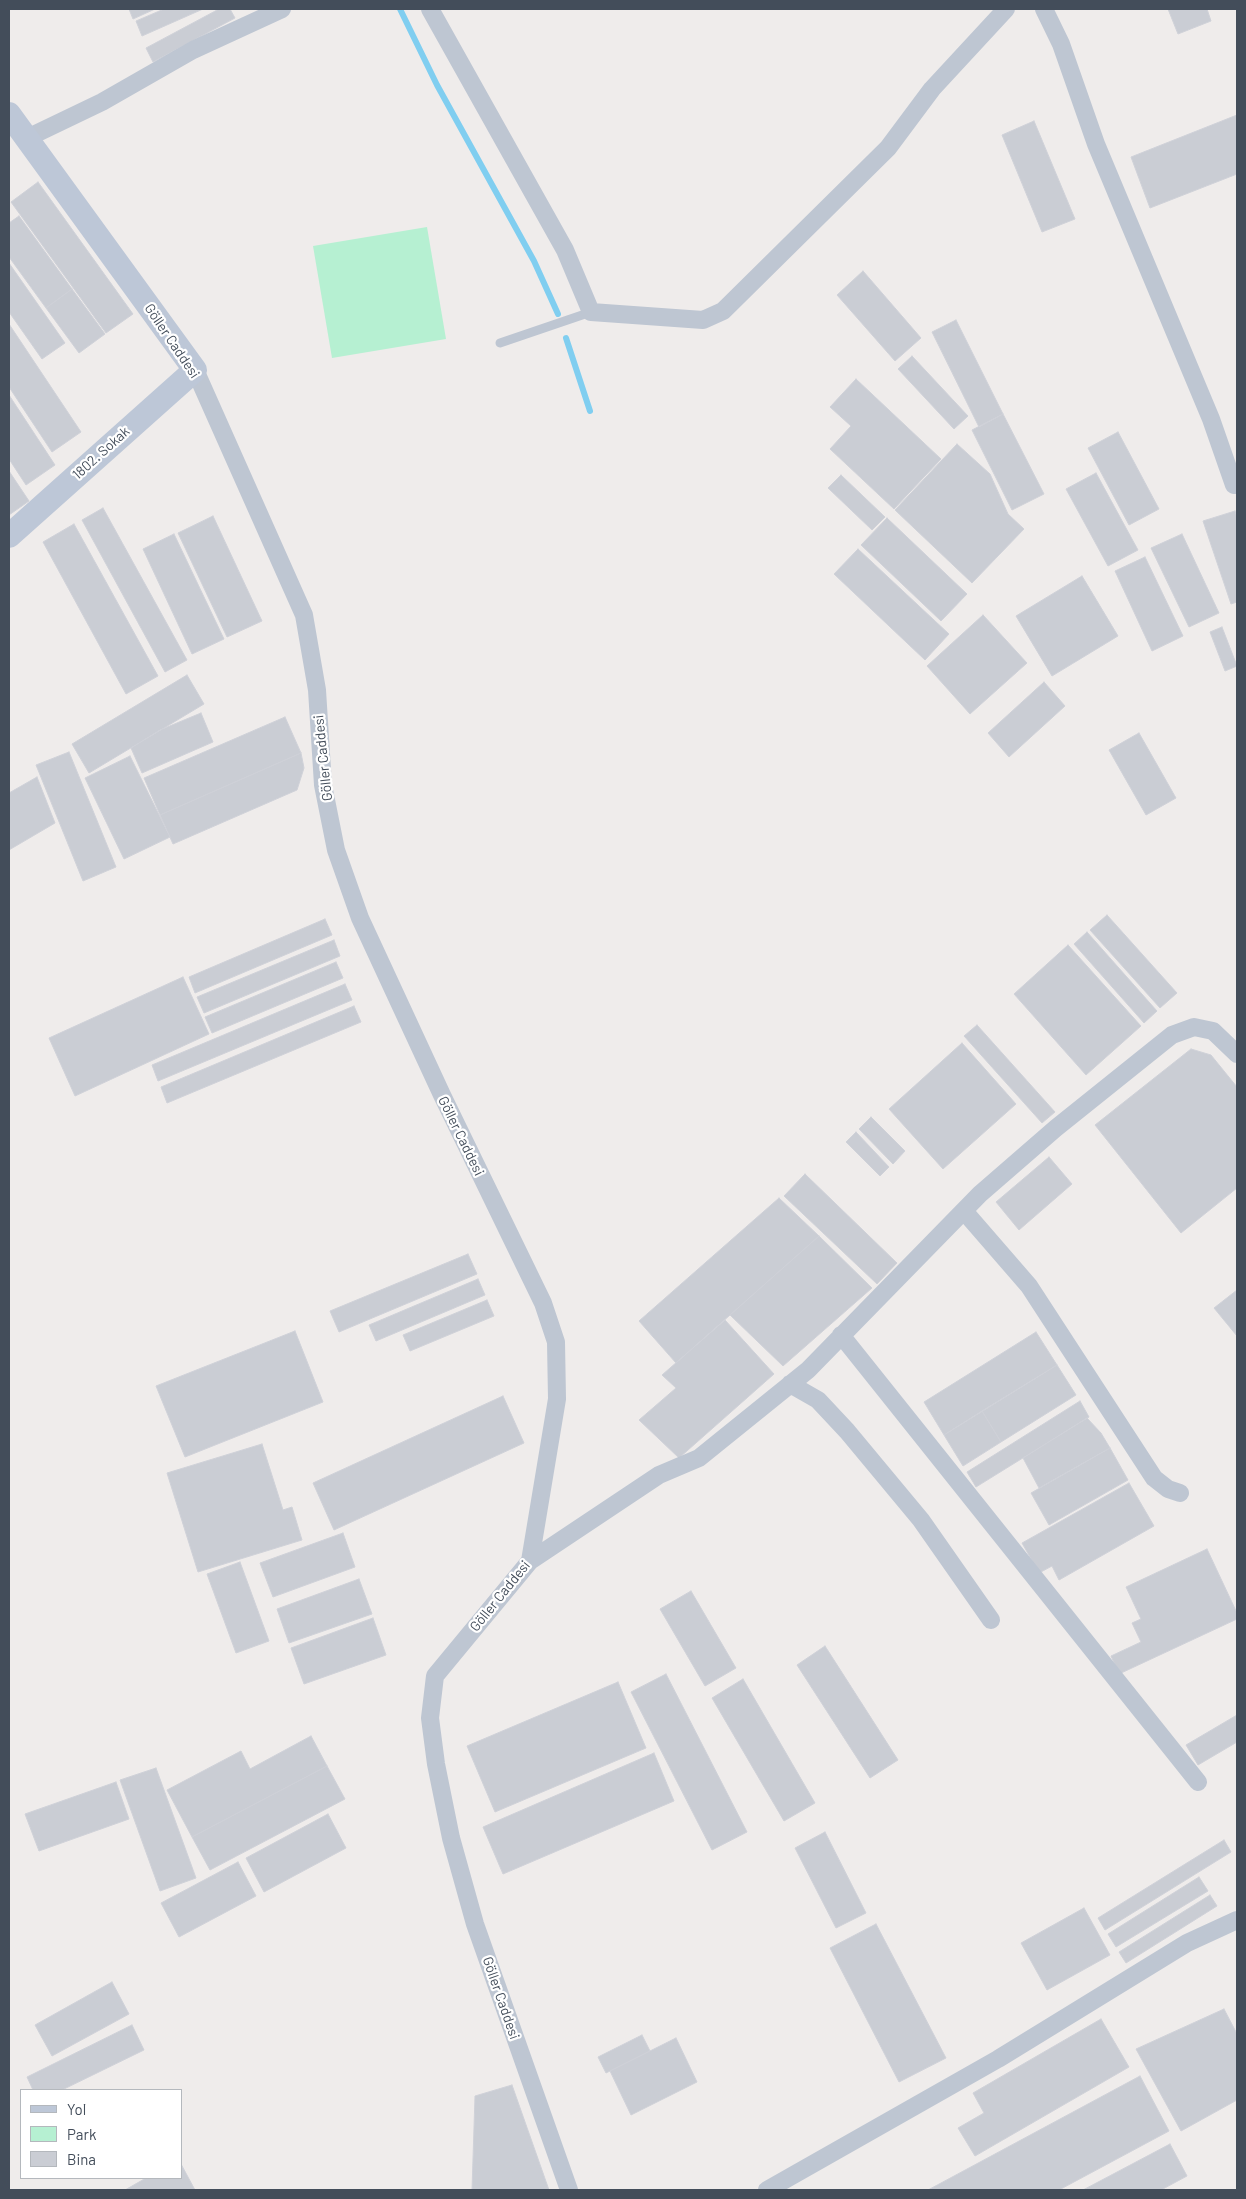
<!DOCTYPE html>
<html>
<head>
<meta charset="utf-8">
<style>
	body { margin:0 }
	#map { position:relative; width:1246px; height:2199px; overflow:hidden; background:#efeceb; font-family:Barlow,sans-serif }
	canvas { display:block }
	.frame { position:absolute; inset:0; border:10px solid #434d5a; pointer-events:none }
	.legend { position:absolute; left:20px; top:2089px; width:162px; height:90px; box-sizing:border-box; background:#fff; border:1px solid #b4b8bd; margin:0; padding:6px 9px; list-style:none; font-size:15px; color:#434d5a }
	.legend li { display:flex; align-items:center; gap:10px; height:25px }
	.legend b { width:25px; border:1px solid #b4b8bd }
</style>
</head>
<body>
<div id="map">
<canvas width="1246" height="2199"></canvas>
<div class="frame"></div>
<ul class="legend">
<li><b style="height:6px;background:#bdc7d7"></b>Yol</li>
<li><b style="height:14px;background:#b6f0d2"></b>Park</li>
<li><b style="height:14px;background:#cacdd4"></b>Bina</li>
</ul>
</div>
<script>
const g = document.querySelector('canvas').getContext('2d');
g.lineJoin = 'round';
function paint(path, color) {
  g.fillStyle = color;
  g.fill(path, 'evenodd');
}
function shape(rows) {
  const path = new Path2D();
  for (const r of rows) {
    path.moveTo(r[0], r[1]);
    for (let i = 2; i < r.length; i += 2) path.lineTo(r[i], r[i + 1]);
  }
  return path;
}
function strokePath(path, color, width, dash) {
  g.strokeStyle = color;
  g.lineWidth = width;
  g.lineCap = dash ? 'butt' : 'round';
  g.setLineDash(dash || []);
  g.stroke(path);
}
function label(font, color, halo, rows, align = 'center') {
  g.font = font + ' Barlow,sans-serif';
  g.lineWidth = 4.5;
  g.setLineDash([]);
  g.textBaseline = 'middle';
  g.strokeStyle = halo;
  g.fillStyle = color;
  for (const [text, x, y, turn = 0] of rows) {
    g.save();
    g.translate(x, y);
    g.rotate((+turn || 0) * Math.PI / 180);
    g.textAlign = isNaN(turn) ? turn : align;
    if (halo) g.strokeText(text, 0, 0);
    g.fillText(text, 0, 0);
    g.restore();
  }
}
paint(shape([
	[427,227,446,339,332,358,313,246]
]), '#b6f0d2');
strokePath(shape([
	[400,9,437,85,534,261,558,314],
	[566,338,590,411]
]), '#80cef0', 6);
const building = shape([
	[129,9,155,9,133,19,129,9],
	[164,9,203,9,142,36,136,21,164,9],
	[219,9,230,9,235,18,153,62,146,48,219,9],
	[1168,9,1207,9,1211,21,1178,34,1168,9],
	[1237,115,1237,174,1150,208,1131,157,1237,115],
	[1034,121,1075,219,1042,232,1002,135,1034,121],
	[38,182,133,314,106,333,11,202,38,182],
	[19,216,72,289,46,308,9,257,9,223,19,216],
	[9,263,65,343,42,359,9,312,9,263],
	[863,271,921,338,895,361,837,295,863,271],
	[72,289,105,334,79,353,46,308,72,289],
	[956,320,1003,414,979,427,932,332,956,320],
	[9,324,81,432,52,452,9,387,9,324],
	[912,356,968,416,954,429,898,369,912,356],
	[856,379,941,459,894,509,830,449,851,426,830,407,856,379],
	[9,395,55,465,26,485,9,459,9,395],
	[1003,414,1044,494,1012,510,972,430,1003,414],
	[1118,432,1159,509,1129,525,1088,448,1118,432],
	[957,444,990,474,1008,514,1024,529,972,583,895,510,957,444],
	[9,471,29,501,9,515,9,471],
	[1096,473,1138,550,1108,566,1066,489,1096,473],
	[841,475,885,517,872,530,828,488,841,475],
	[103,508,187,660,165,672,82,520,103,508],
	[1235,511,1237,518,1237,602,1231,604,1203,521,1235,511],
	[213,516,262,621,227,637,178,533,213,516],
	[887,518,967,594,941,621,861,545,887,518],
	[74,524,158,676,126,694,43,542,74,524],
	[174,534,224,639,192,654,143,549,174,534],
	[1182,534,1219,613,1189,627,1151,548,1182,534],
	[858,549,949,634,925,660,834,574,858,549],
	[1145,557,1183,636,1152,651,1115,571,1145,557],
	[1082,576,1118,636,1052,676,1016,616,1082,576],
	[983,615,1027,663,970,714,927,666,983,615],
	[1222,627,1237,666,1225,671,1210,632,1222,627],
	[187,675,204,704,89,773,72,744,187,675],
	[1044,682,1065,706,1009,757,988,733,1044,682],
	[201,713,213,742,142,773,131,748,160,730,201,713],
	[285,717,301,753,160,815,144,778,285,717],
	[1139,733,1176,798,1146,815,1109,750,1139,733],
	[69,752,116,867,83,881,36,765,69,752],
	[301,753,304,768,297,790,173,844,160,815,301,753],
	[130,756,170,837,124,859,85,778,130,756],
	[37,777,55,823,9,850,9,793,37,777],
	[1107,915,1177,993,1160,1008,1090,930,1107,915],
	[325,919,332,935,195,993,189,977,325,919],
	[1087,932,1157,1011,1144,1023,1074,944,1087,932],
	[334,940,340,956,204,1013,197,997,334,940],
	[1068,945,1141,1026,1086,1075,1014,994,1068,945],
	[336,962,343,978,212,1033,205,1017,336,962],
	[183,977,209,1034,75,1096,49,1038,183,977],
	[345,984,352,1000,158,1081,152,1065,345,984],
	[354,1006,361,1022,167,1103,161,1087,354,1006],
	[977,1025,1055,1112,1042,1123,964,1036,977,1025],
	[962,1043,1016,1104,943,1169,889,1109,962,1043],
	[1191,1049,1211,1055,1237,1087,1237,1188,1181,1233,1095,1125,1191,1049],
	[871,1117,905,1151,893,1164,859,1129,871,1117],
	[856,1132,889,1167,880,1176,846,1142,856,1132],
	[1049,1157,1072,1184,1019,1230,996,1202,1049,1157],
	[805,1174,897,1263,877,1284,784,1196,805,1174],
	[779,1198,819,1236,676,1363,639,1321,779,1198],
	[819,1236,872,1288,783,1366,730,1315,819,1236],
	[468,1254,477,1274,339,1332,330,1311,468,1254],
	[478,1279,485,1295,376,1341,369,1325,478,1279],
	[1237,1290,1237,1336,1214,1308,1237,1290],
	[487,1300,494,1316,410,1351,403,1335,487,1300],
	[725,1320,774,1374,679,1458,639,1420,676,1388,662,1375,725,1320],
	[295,1331,323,1402,185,1457,156,1386,295,1331],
	[1036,1332,1057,1365,944,1435,924,1402,1036,1332],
	[1057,1365,1076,1395,1001,1442,982,1411,1057,1365],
	[503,1396,524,1443,334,1530,313,1483,503,1396],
	[1080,1401,1089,1417,976,1487,967,1472,1080,1401],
	[982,1411,1001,1442,963,1466,944,1435,982,1411],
	[1087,1418,1101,1433,1110,1448,1039,1488,1023,1458,1087,1418],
	[262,1444,283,1510,292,1507,302,1540,198,1572,167,1473,262,1444],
	[1110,1448,1128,1480,1049,1525,1031,1493,1110,1448],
	[1129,1483,1154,1526,1059,1580,1052,1566,1039,1573,1022,1543,1129,1483],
	[343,1533,355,1567,273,1597,260,1563,343,1533],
	[1207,1549,1237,1613,1237,1619,1119,1674,1111,1656,1141,1642,1132,1623,1141,1619,1126,1587,1207,1549],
	[240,1562,269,1641,236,1653,207,1574,240,1562],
	[359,1579,372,1614,289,1643,277,1609,359,1579],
	[691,1591,736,1668,705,1686,660,1609,691,1591],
	[373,1618,386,1655,304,1684,291,1648,373,1618],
	[825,1646,898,1760,870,1778,797,1665,825,1646],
	[666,1674,747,1832,712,1850,631,1692,666,1674],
	[743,1679,815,1803,784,1821,712,1698,743,1679],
	[618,1682,646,1748,495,1812,467,1746,618,1682],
	[1237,1715,1237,1742,1198,1765,1186,1745,1237,1715],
	[311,1736,327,1766,192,1837,167,1790,241,1751,250,1769,311,1736],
	[654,1753,674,1801,503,1874,483,1827,654,1753],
	[327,1766,345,1799,210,1870,192,1837,327,1766],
	[156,1768,196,1878,160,1891,120,1780,156,1768],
	[116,1782,129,1819,39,1851,25,1814,116,1782],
	[328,1814,346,1848,264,1892,246,1858,328,1814],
	[825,1832,866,1913,836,1928,795,1848,825,1832],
	[1224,1840,1231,1852,1105,1930,1098,1918,1224,1840],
	[238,1862,256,1896,179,1937,161,1903,238,1862],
	[1199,1877,1208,1891,1116,1947,1108,1934,1199,1877],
	[1210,1895,1217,1906,1126,1963,1119,1952,1210,1895],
	[1084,1908,1110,1955,1047,1990,1021,1943,1084,1908],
	[876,1924,946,2058,899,2082,830,1948,876,1924],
	[112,1982,129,2014,52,2056,35,2025,112,1982],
	[1224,2009,1237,2034,1237,2100,1181,2131,1136,2049,1224,2009],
	[1101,2019,1129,2067,975,2156,958,2128,984,2113,973,2093,1101,2019],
	[132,2025,144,2050,62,2090,33,2090,27,2077,132,2025],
	[642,2035,650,2051,606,2073,598,2057,642,2035],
	[676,2038,697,2082,631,2115,610,2071,676,2038],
	[1140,2076,1169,2131,1059,2190,928,2190,1140,2076],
	[512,2085,549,2190,472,2190,475,2096,512,2085],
	[1170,2144,1187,2176,1161,2190,1083,2190,1170,2144],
	[181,2164,195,2190,125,2190,146,2178,181,2178,181,2164]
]);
paint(building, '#cacdd4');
strokePath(building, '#cfd1d8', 1);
strokePath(shape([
	[500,343,591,312]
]), '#bec6d2', 9);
strokePath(shape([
	[430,9,565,250,591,312,703,320,723,311,888,148,932,89,1006,9],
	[1044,9,1061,44,1096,144,1211,419,1234,485],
	[27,138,102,102,193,50,282,9],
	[195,370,304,615,317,690,323,785,336,850,360,918,442,1095,543,1303,556,1342,557,1399,530,1561,435,1676,430,1718,436,1764,451,1838,475,1924,569,2190],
	[964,1211,1029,1286,1154,1478,1168,1489,1180,1493],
	[841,1335,1198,1782],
	[790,1384,818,1400,847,1431,921,1520,991,1620],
	[530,1561,659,1475,699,1458,808,1370,980,1194,1056,1128,1172,1035,1194,1027,1213,1031,1237,1054],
	[767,2190,998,2059,1187,1943,1237,1920]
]), '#bec6d2', 18);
strokePath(shape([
	[9,114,195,370,9,536]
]), '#bdc7d7', 24);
label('14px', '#434d5a', '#fff', [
	["Göller Caddesi",172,341,56],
	["1802. Sokak",101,453,-42],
	["Göller Caddesi",323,758,-96],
	["Göller Caddesi",461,1136,64],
	["Göller Caddesi",500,1596,-51],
	["Göller Caddesi",501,1998,71]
]);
</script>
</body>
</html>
